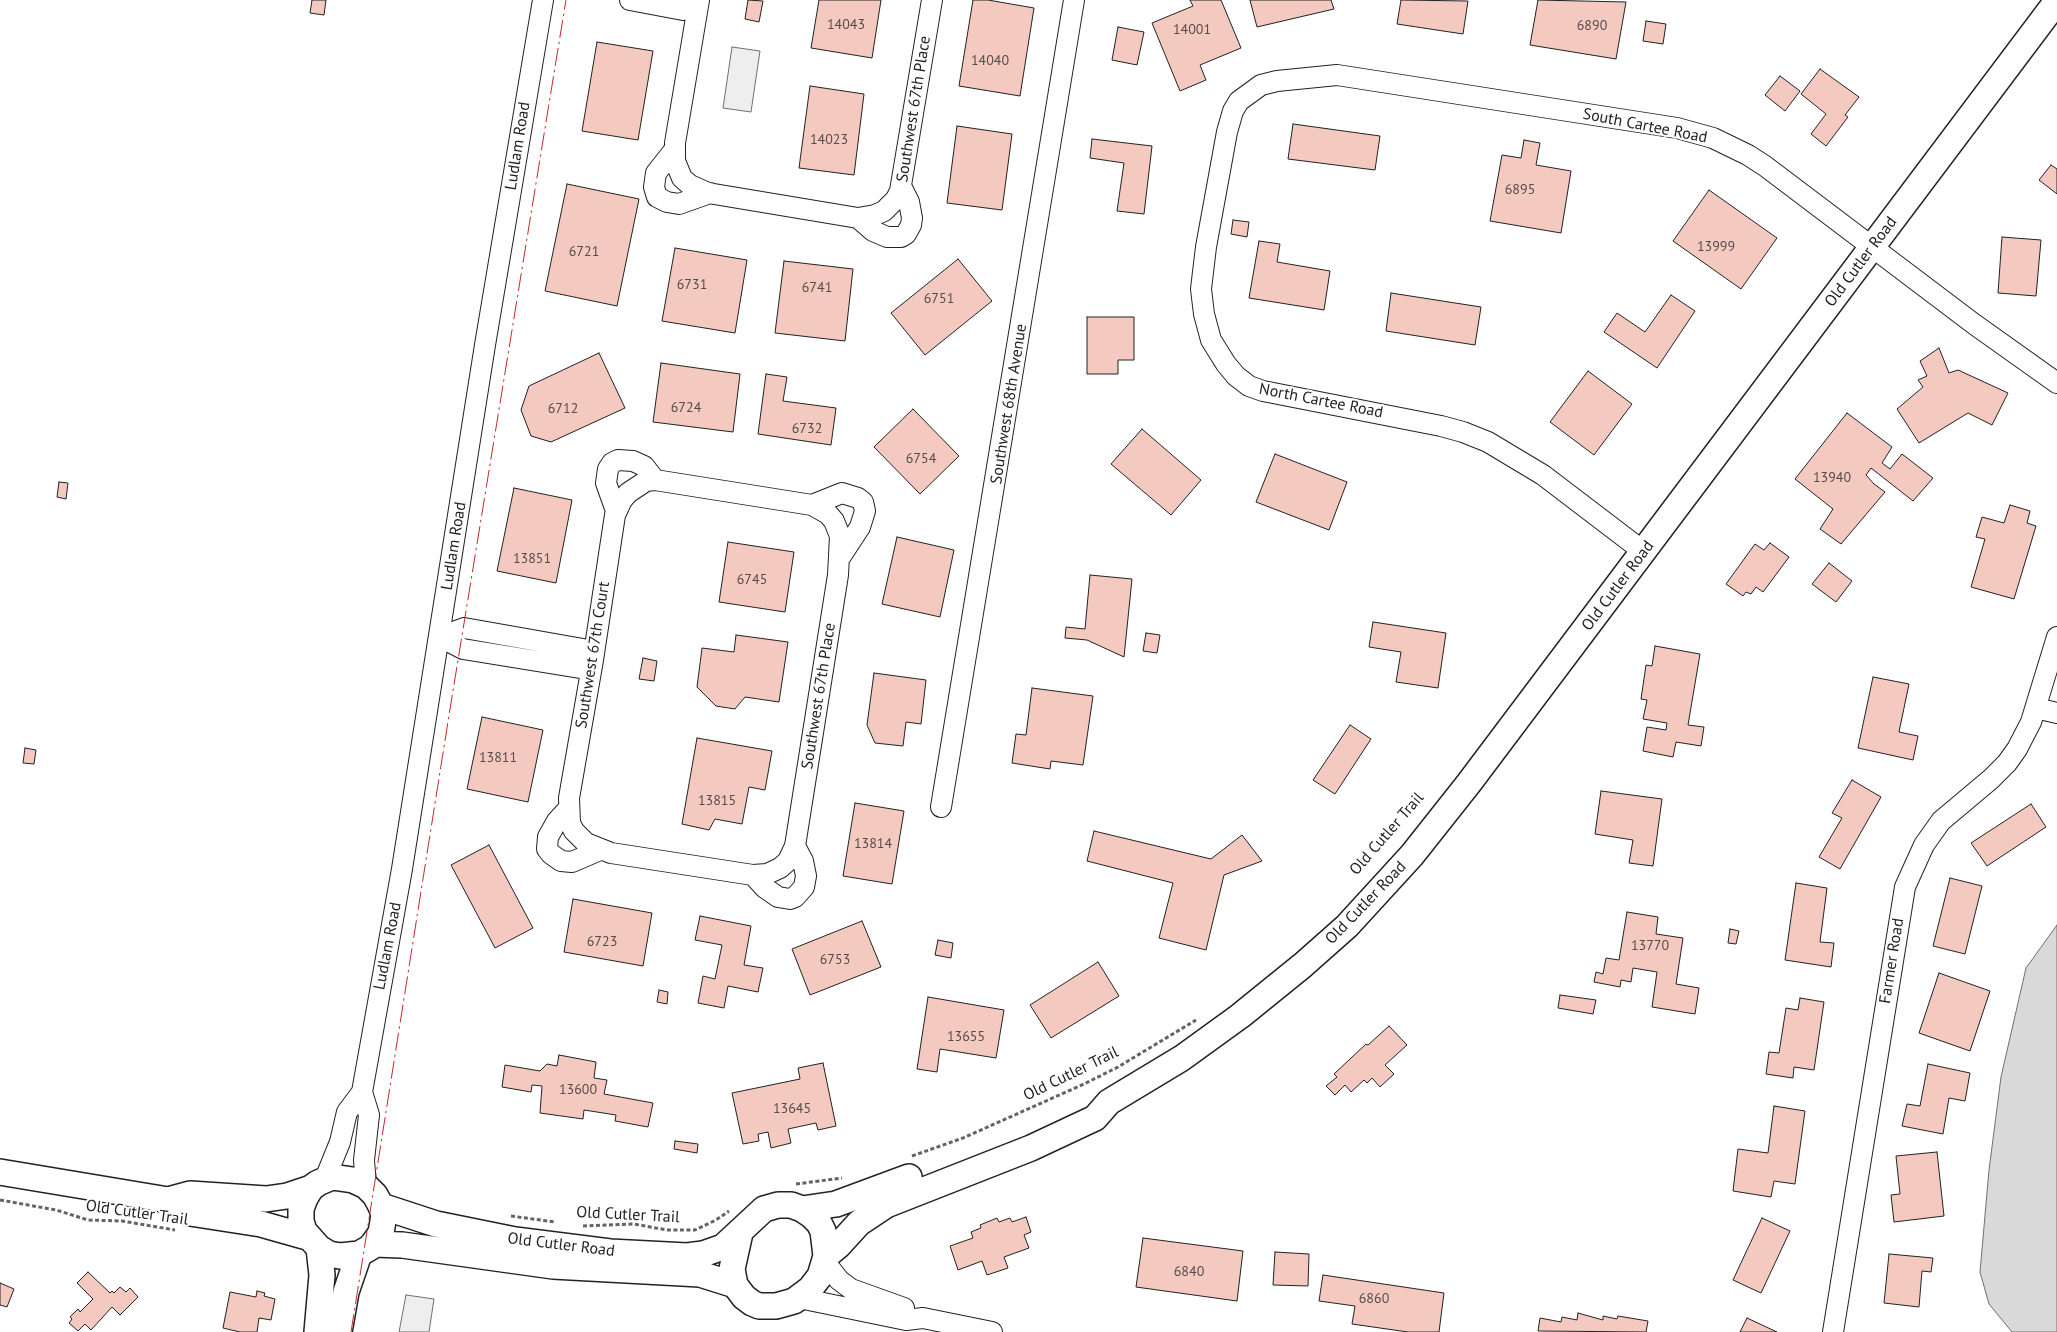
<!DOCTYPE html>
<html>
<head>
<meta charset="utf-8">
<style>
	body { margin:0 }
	canvas { display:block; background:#fff }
</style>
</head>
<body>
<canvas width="2057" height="1332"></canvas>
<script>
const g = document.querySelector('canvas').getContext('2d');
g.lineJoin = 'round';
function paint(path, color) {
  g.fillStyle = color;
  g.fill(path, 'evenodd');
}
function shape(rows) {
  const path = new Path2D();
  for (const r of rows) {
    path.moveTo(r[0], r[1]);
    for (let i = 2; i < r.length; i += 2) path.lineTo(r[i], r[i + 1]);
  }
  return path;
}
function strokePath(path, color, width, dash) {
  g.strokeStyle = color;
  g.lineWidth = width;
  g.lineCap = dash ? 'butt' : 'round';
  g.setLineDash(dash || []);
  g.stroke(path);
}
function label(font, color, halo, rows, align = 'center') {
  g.font = font + ' "PT Sans",sans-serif';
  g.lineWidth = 4;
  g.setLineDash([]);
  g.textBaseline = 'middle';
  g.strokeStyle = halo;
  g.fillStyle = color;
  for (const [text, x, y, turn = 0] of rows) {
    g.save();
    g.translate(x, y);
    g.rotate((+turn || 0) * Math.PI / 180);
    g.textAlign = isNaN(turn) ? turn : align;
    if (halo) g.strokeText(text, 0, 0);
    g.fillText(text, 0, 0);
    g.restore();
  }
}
const green = shape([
	[732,47,760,51,751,112,723,108,732,47],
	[406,1295,434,1299,429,1332,399,1332,406,1295]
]);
paint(green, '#eee');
strokePath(green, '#6f6f6f', 1);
const water = shape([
	[2057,925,2057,1332,2012,1332,1989,1304,1980,1272,1989,1170,2001,1077,2026,968,2057,925]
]);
paint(water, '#d9d9d9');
strokePath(water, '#6f6f6f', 1);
const building = shape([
	[312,0,326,0,324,15,310,13,312,0],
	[748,0,763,1,759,22,745,19,748,0],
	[819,0,881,0,872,58,811,48,819,0],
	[973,0,988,0,1034,8,1020,96,959,86,973,0],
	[1190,0,1221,0,1241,48,1200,65,1206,80,1180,91,1152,23,1193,6,1190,0],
	[1250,0,1331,0,1334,9,1257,27,1250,0],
	[1401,0,1468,1,1463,34,1397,24,1401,0],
	[1538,0,1626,2,1616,59,1530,45,1538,0],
	[1646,21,1666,24,1663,44,1643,41,1646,21],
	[1118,27,1144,32,1137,65,1112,60,1118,27],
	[597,42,653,51,638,140,582,131,597,42],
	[1820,69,1859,97,1845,115,1848,117,1826,146,1811,134,1826,114,1801,94,1820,69],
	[1780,76,1800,91,1785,111,1765,95,1780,76],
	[810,86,864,94,854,175,799,168,810,86],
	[1293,124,1380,136,1375,170,1288,159,1293,124],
	[957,126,1012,134,1002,210,947,203,957,126],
	[1092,139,1152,146,1144,214,1117,211,1124,163,1090,158,1092,139],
	[1524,140,1540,143,1536,165,1571,171,1561,233,1490,221,1502,155,1521,158,1524,140],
	[2051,165,2057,169,2057,194,2039,180,2051,165],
	[567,184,639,199,617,306,545,291,567,184],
	[1709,190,1777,238,1741,289,1673,241,1709,190],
	[1233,220,1249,222,1247,237,1231,234,1233,220],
	[2002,237,2041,240,2036,296,1998,293,2002,237],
	[1259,241,1280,244,1277,262,1330,271,1324,310,1249,298,1259,241],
	[675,248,747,260,735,333,662,321,675,248],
	[958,259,992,301,925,355,891,313,958,259],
	[784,261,853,269,845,341,775,333,784,261],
	[1391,293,1481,307,1475,345,1386,331,1391,293],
	[1671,295,1695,311,1657,368,1604,332,1617,313,1645,332,1671,295],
	[1087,317,1134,317,1134,360,1118,360,1118,374,1087,374,1087,317],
	[1939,348,1949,373,1958,370,2008,393,1992,425,1968,413,1919,443,1897,409,1923,387,1918,380,1927,376,1920,361,1939,348],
	[599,353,625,408,551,442,531,436,521,410,529,386,599,353],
	[661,363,740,374,733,432,653,422,661,363],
	[1588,371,1632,404,1594,455,1550,422,1588,371],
	[766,374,787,377,783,401,836,408,831,445,758,434,766,374],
	[913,409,959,456,920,494,874,447,913,409],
	[1847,413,1892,447,1882,463,1890,469,1902,454,1933,478,1913,501,1871,468,1866,475,1874,484,1885,492,1841,544,1820,529,1833,509,1795,479,1847,413],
	[1142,429,1201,480,1171,515,1111,464,1142,429],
	[1275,454,1347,482,1329,530,1256,502,1275,454],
	[59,482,68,483,66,499,57,497,59,482],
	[514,488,572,500,556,583,497,571,514,488],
	[2010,505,2030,511,2027,523,2036,526,2014,599,1971,587,1985,539,1976,537,1982,517,2004,523,2010,505],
	[897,537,954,550,940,617,882,604,897,537],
	[728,542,794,552,785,612,719,602,728,542],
	[1770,543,1789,557,1763,592,1756,587,1751,594,1746,592,1743,596,1726,584,1755,544,1764,550,1770,543],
	[1829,563,1852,581,1836,602,1812,584,1829,563],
	[1090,575,1132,579,1124,657,1087,640,1065,638,1066,627,1085,629,1090,575],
	[1373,622,1446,633,1438,688,1396,682,1401,652,1369,647,1373,622],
	[1146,633,1160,635,1157,653,1143,651,1146,633],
	[736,635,788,642,779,702,745,697,735,709,716,706,697,687,702,648,734,652,736,635],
	[1655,646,1700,654,1688,725,1704,727,1701,746,1676,742,1673,757,1643,751,1647,727,1666,730,1667,723,1643,719,1647,700,1641,699,1646,665,1652,666,1655,646],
	[643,658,657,661,654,681,639,679,643,658],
	[874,673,926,680,921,724,906,722,903,746,875,743,867,725,874,673],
	[1873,677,1909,684,1899,732,1918,736,1913,760,1858,748,1873,677],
	[1032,688,1093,696,1083,765,1051,761,1050,769,1012,763,1016,734,1026,735,1032,688],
	[482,717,543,730,528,802,467,789,482,717],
	[1350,725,1371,739,1335,794,1313,780,1350,725],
	[697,738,772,751,765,790,749,787,742,824,715,819,709,830,682,824,697,738],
	[25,748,36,750,34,764,23,763,25,748],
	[1852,780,1881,797,1840,869,1819,857,1842,818,1832,813,1852,780],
	[1601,791,1662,799,1653,866,1629,863,1633,840,1595,834,1601,791],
	[855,803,904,811,892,884,843,876,855,803],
	[2031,804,2046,827,1987,866,1971,843,2031,804],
	[1094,831,1211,859,1242,835,1262,861,1224,875,1206,950,1159,938,1173,883,1087,861,1094,831],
	[489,845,533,928,495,948,451,865,489,845],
	[1950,878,1982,886,1965,954,1933,946,1950,878],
	[1796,883,1827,888,1820,942,1834,943,1831,967,1785,960,1796,883],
	[573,899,652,913,643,966,564,952,573,899],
	[1627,912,1658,917,1656,934,1683,938,1676,984,1699,988,1695,1014,1652,1007,1657,972,1633,968,1631,982,1621,980,1620,987,1594,982,1596,972,1603,974,1606,958,1619,960,1627,912],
	[700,916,751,926,744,965,763,968,758,992,728,986,724,1008,698,1003,703,976,715,979,722,945,695,940,700,916],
	[862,921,881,967,810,995,792,949,862,921],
	[1730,929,1739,931,1736,944,1728,943,1730,929],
	[938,940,953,943,951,958,935,955,938,940],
	[1098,962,1119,996,1051,1038,1030,1005,1098,962],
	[1939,973,1990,991,1970,1051,1919,1033,1939,973],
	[659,990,668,992,667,1004,657,1002,659,990],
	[1560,995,1596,1000,1593,1014,1558,1008,1560,995],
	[928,997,1004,1010,996,1058,940,1049,937,1072,917,1069,928,997],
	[1800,998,1824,1002,1814,1070,1794,1067,1793,1078,1766,1074,1769,1052,1779,1053,1786,1008,1798,1010,1800,998],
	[1389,1026,1407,1045,1385,1065,1394,1074,1380,1087,1372,1078,1367,1083,1364,1080,1351,1092,1345,1085,1335,1095,1326,1086,1337,1077,1334,1074,1366,1044,1368,1045,1389,1026],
	[559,1055,596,1062,594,1078,607,1080,604,1094,653,1103,648,1127,615,1121,616,1115,584,1110,583,1119,540,1113,542,1086,532,1085,531,1092,502,1087,505,1065,540,1071,547,1064,557,1066,559,1055],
	[823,1063,836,1126,818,1130,816,1123,788,1129,791,1143,771,1148,768,1132,758,1134,759,1141,743,1144,732,1093,800,1079,798,1068,823,1063],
	[1928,1064,1970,1073,1965,1101,1949,1098,1943,1134,1902,1126,1907,1104,1920,1106,1928,1064],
	[1774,1106,1805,1111,1795,1184,1774,1181,1771,1197,1733,1191,1738,1149,1768,1153,1774,1106],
	[675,1141,698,1144,697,1153,674,1149,675,1141],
	[1937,1152,1944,1216,1894,1222,1891,1195,1900,1194,1896,1156,1937,1152],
	[1026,1217,1031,1232,1024,1235,1029,1248,1004,1257,1008,1268,987,1275,982,1261,958,1270,950,1246,973,1238,971,1232,981,1228,980,1225,997,1218,999,1222,1010,1218,1012,1222,1026,1217],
	[1762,1218,1790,1231,1761,1293,1733,1280,1762,1218],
	[1143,1238,1243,1251,1237,1301,1136,1287,1143,1238],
	[1275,1252,1309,1254,1308,1286,1273,1285,1275,1252],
	[1889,1254,1933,1258,1931,1272,1922,1271,1919,1307,1884,1303,1889,1254],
	[88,1272,110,1293,112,1291,114,1293,120,1287,126,1292,130,1288,138,1297,120,1315,112,1307,91,1330,85,1324,78,1331,69,1323,72,1319,70,1317,78,1309,80,1312,93,1299,77,1283,88,1272],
	[1323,1275,1444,1293,1439,1332,1408,1332,1352,1324,1355,1306,1319,1301,1323,1275],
	[0,1283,14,1289,7,1307,0,1305,0,1283],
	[257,1291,265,1293,264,1296,275,1299,271,1320,259,1318,257,1332,240,1332,223,1328,230,1292,256,1297,257,1291],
	[1578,1313,1603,1320,1603,1316,1617,1319,1618,1316,1648,1321,1646,1332,1538,1331,1540,1318,1561,1322,1562,1317,1577,1320,1578,1313],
	[1747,1318,1777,1332,1740,1332,1747,1318]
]);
paint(building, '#f3c9c0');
strokePath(building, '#222', 1);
const minor = shape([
	[630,0,683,10,698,0],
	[699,0,675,143,675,161,682,178,690,185,708,193,858,218,875,215,884,211,896,199,900,191,932,0],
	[675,149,656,173,654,187,657,197,667,202,679,204,710,193],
	[858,218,873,231,887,237,901,237,906,234,911,225,912,218,909,202,901,186],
	[655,480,812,505,828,514,834,521,840,536,838,575,795,846,788,861,780,868,767,874,753,875,611,853,586,843,574,831,570,823,569,798,593,660,615,515,622,500,628,493,646,481,655,480],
	[812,505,842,493,858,498,863,502,865,511,860,527,841,556],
	[616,511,606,483,608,469,612,463,618,460,633,461,644,466,655,480],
	[1644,552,1543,475,1488,442,1463,432,1441,426,1263,391,1249,386,1236,376,1226,364,1211,340,1204,314,1201,289,1206,247,1227,132,1233,111,1239,101,1261,85,1277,81,1337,75,1677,128,1713,138,1748,155,1765,166,1974,324,2057,383],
	[464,628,583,649,593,660,580,668,463,649,440,637,464,628],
	[2036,708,2057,713],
	[941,807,1074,0],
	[569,808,557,821,548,837,547,849,551,854,561,861,572,862,600,850],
	[753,875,765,888,778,897,790,899,795,897,804,887,806,876,803,861,795,846],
	[325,1179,340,1142,347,1112,362,1092],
	[366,1186,364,1160,369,1115,362,1092,402,869,485,345,543,0],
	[825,1262,839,1280,851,1289,904,1308],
	[799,1298,906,1320,923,1318,992,1332],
	[1833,1332,1905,887,1924,845,1941,821,1991,779,2007,763,2017,749,2031,722,2057,637]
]);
const major = shape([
	[0,1172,168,1200,190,1213,261,1224,307,1237],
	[332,1177,353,1180,366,1186,375,1195,381,1206,384,1215,381,1233,371,1247,359,1254,340,1256,329,1254,319,1248,304,1231,301,1221,301,1209,305,1198,311,1188,318,1183,332,1177],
	[168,1200,190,1194,266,1199,287,1196,311,1188],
	[381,1206,436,1224,515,1240,610,1252,687,1256,703,1254,723,1247,764,1209,778,1205,791,1205,802,1209,811,1215,819,1223,823,1231,826,1256,820,1276,810,1289,794,1301,776,1306,759,1306,752,1303,744,1297,735,1285,732,1269,740,1233],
	[802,1209,836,1204,909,1177],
	[373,1244,402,1245,553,1266,700,1274,735,1285],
	[826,1256,838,1246,859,1223,886,1205,1031,1148,1095,1118,1109,1102,1182,1058,1240,1016,1303,965,1347,926,1412,855,1469,783,2057,1],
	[317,1332,322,1275,319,1248],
	[339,1332,346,1292,359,1254]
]);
strokePath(minor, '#222', 22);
strokePath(major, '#222', 28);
strokePath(shape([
	[912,1156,963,1138,1084,1084,1118,1067,1196,1020],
	[796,1184,842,1178],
	[0,1200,56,1210,88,1220,122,1221,175,1230],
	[511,1216,555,1222],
	[583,1226,634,1224,667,1230,695,1230,716,1220,729,1211]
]), '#646464', 3, [4, 2.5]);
strokePath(minor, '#fff', 20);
strokePath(major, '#fff', 25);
strokePath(shape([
	[351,1332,450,709,566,0]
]), '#c62828', 1, [18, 4, 2.5, 4]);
label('14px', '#564c4a', null, [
	["14043",846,25],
	["6890",1592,26],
	["14001",1192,30],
	["14040",990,61],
	["14023",829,140],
	["6895",1520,190],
	["13999",1716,247],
	["6721",584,252],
	["6731",692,285],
	["6741",817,288],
	["6751",939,299],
	["6724",686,408],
	["6712",563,409],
	["6732",807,429],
	["6754",921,459],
	["13940",1832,478],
	["13851",532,559],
	["6745",752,580],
	["13811",498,758],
	["13815",717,801],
	["13814",873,844],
	["6723",602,942],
	["13770",1650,946],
	["6753",835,960],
	["13655",966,1037],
	["13600",578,1090],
	["13645",792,1109],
	["6840",1189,1272],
	["6860",1374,1299]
]);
label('16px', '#222', '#fff', [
	["Southwest 67th Place",914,109,-81],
	["South Cartee Road",1645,126,11],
	["Ludlam Road",518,146,-81],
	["Old Cutler Road",1861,262,-53],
	["North Cartee Road",1321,401,11],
	["Southwest 68th Avenue",1009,404,-81],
	["Ludlam Road",454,546,-81],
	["Old Cutler Road",1618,586,-53],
	["Southwest 67th Court",593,655,-81],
	["Southwest 67th Place",819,696,-81],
	["Old Cutler Trail",1387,834,-49],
	["Old Cutler Road",1366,903,-46],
	["Ludlam Road",388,946,-79],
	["Farmer Road",1892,961,-81],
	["Old Cutler Trail",1071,1074,-26],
	["Old Cutler Trail",137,1213,8],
	["Old Cutler Trail",628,1215,3],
	["Old Cutler Road",561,1245,7]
]);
</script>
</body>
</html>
